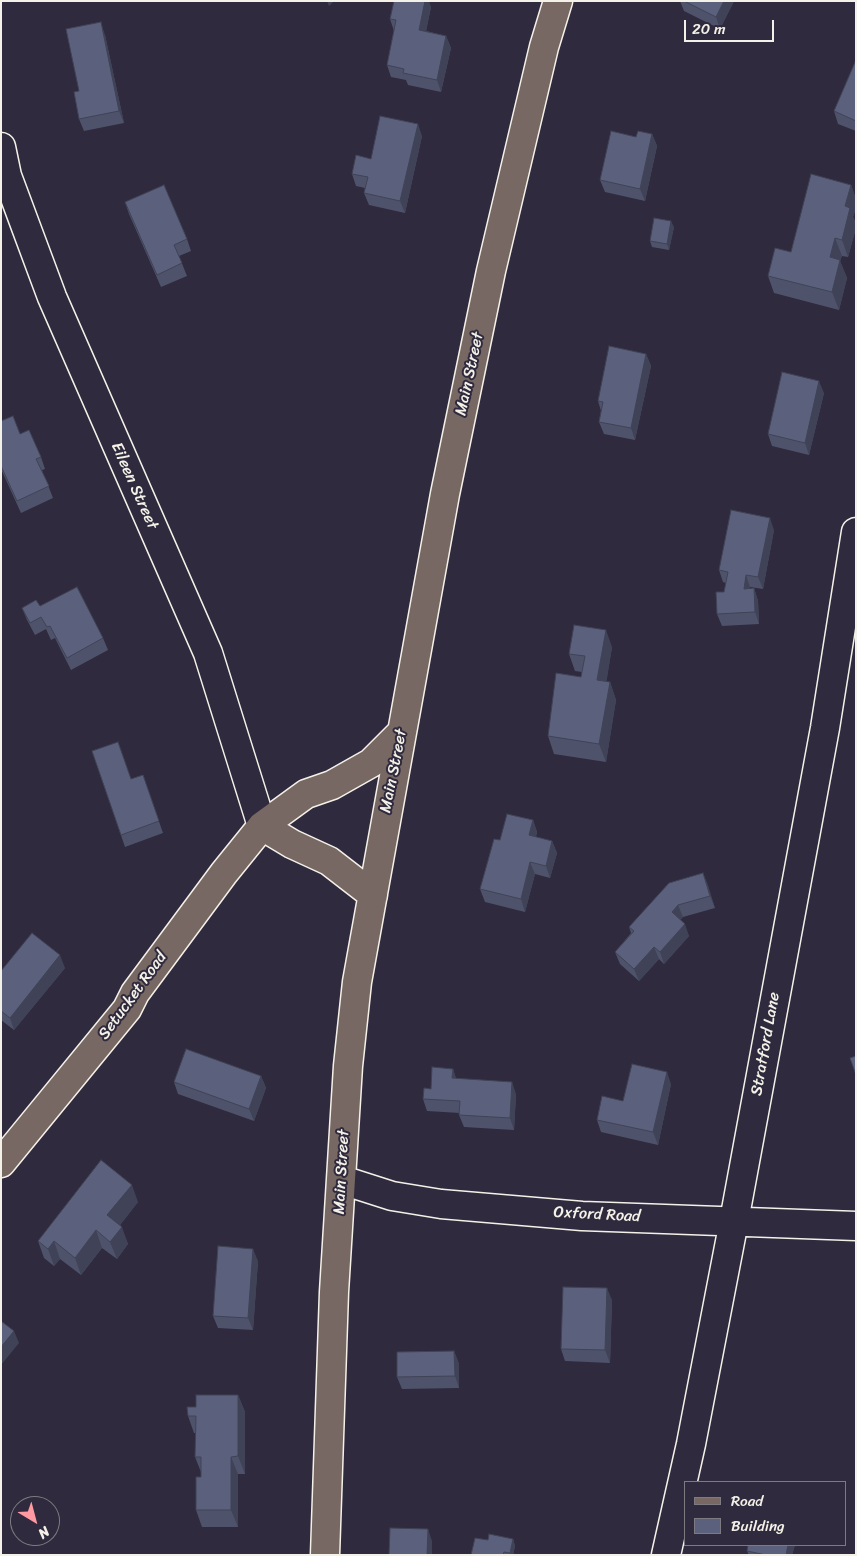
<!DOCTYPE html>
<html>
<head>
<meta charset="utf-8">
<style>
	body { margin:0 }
	#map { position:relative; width:857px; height:1556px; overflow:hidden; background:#2f2a3d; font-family:Sriracha,sans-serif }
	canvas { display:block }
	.frame { position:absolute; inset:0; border:2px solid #f4f1e8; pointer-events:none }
	.legend { position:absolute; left:684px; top:1481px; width:162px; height:65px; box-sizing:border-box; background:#2f2a3d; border:1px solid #7e7a81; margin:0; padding:6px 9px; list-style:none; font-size:15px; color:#f4f1e8 }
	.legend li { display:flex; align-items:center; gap:10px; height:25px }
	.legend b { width:25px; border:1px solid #7e7a81 }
	.north { position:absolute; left:10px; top:1496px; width:50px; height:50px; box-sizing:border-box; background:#2f2a3d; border:1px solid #7e7a81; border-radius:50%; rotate:143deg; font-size:14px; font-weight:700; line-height:20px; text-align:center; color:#f4f1e8 }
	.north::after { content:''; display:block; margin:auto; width:18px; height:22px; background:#ff9aa2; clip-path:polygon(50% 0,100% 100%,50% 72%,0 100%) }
	.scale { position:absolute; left:684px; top:20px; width:90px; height:22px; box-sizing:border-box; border:2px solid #f4f1e8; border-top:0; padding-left:6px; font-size:15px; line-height:18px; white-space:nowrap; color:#f4f1e8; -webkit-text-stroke:4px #2f2a3d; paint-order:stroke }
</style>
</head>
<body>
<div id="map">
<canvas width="857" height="1556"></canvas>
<div class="frame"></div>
<ul class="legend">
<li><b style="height:6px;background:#776864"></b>Road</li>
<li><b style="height:14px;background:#5b607c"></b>Building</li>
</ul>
<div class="north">N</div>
<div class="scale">20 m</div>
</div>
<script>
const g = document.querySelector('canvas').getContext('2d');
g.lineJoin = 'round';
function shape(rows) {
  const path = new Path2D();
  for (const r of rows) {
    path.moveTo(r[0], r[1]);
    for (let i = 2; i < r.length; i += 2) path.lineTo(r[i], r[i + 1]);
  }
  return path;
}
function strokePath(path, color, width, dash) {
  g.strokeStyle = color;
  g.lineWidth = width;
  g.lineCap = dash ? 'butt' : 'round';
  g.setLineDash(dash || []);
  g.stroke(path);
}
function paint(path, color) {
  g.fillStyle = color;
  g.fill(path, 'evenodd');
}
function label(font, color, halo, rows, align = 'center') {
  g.font = font + ' Sriracha,sans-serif';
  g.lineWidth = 4;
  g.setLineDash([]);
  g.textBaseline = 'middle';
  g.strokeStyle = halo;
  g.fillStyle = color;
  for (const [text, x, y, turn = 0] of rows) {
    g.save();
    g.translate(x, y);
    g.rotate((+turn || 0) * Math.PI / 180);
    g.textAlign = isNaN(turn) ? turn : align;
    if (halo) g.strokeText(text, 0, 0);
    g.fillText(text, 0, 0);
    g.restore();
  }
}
const minor = shape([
	[1,147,7,176,52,297,208,653,262,826],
	[342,1180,392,1196,441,1204,582,1216,856,1226],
	[666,1555,691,1444,734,1221,825,728,856,532]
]);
const major = shape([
	[262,826,292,844,329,861,373,895],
	[1,1163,127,1009,135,993,224,873,262,826,306,794,332,785,371,763,401,733],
	[325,1555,334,1292,348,1066,357,982,445,494,491,271,544,47,558,1]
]);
strokePath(minor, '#f4f1e8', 31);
strokePath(major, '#f4f1e8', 31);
strokePath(minor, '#2f2a3d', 28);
strokePath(major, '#776864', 28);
paint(shape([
	[680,1,734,1,720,29,684,11],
	[431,7,426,31,446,36,451,48,441,92,408,85,406,80,391,77,387,65,394,31,390,19],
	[105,35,124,123,84,131,79,119,79,91],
	[856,60,856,131,838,124,834,111],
	[652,134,657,146,645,201,605,192,600,180,636,137],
	[422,136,405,213,369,205,364,193,365,188,356,186,352,174,371,159],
	[851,185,856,199,856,208,853,217,856,223,856,228,848,257,842,256,840,261,847,278,839,310,774,293,768,276,791,252],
	[125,202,187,239,191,251,179,256,187,276,161,287,129,214],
	[674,227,669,250,652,247,650,241],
	[646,354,651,366,635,440,604,434,599,422,601,411,598,401],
	[824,393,809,455,772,446,768,434],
	[1,421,41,457,45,469,42,470,53,498,21,513,1,469],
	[774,530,763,589,750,587,750,589,754,588,758,601,759,624,722,626,717,614,724,592,726,583,723,582,719,570],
	[40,606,103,638,108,650,71,670,55,638,51,640,46,629,35,635,27,620,22,608],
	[612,647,606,682,610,682,616,700,606,762,554,754,548,736,581,677,582,672,575,671,569,654],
	[92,751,131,779,143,775,163,833,125,847],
	[533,820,537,832,536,837,552,841,557,853,550,878,535,874,525,912,485,902,480,889,500,840],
	[703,873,715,908,683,917,680,920,689,936,664,964,659,959,639,981,620,964,615,952,631,933,629,927],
	[65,968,14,1030,1,1020,1,971],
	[453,1069,456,1079,516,1094,514,1130,464,1127,459,1115,460,1113,427,1111,423,1099,431,1089],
	[261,1076,266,1088,254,1121,178,1094,174,1082],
	[671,1084,658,1145,601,1132,597,1120,623,1101],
	[138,1202,120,1225,128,1244,117,1259,102,1248,81,1275,60,1259,54,1266,44,1258,38,1241],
	[258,1261,253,1330,218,1328,213,1316],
	[612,1300,610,1363,565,1361,561,1349],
	[454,1351,459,1364,459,1388,402,1389,397,1377],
	[238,1395,245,1412,245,1474,238,1474,238,1527,202,1527,196,1510,201,1477,201,1472,195,1457,196,1433,194,1433,188,1416,196,1407],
	[513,1539,515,1546,513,1555,471,1555,488,1540],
	[795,1545,792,1555,749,1555,747,1551]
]), '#4e536b');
paint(shape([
	[327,1,334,1,329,6],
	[425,1,429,1,431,7,424,42,419,30],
	[724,1,734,1,720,29,716,17],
	[101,22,105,35,124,123,119,111],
	[446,36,451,48,441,92,437,80],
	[418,124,422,136,405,213,400,201],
	[652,134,657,146,645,201,640,189],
	[851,185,856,199,856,208,853,217,856,223,856,228,848,257,842,240,845,206],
	[671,221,674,227,669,250,667,244],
	[835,238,842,256,840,261,847,278,839,310,832,292,830,257],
	[646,354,651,366,635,440,631,428],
	[819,381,824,393,809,455,805,443],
	[770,518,774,530,763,589,758,577],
	[746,575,750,587,748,601,744,589],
	[754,588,758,601,759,624,755,612],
	[606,630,612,647,604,698,597,680],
	[610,682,616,700,606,762,599,744],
	[533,820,537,832,533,847,529,835],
	[552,841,557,853,550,878,546,866],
	[530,862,535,874,525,912,521,899],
	[703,873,708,885,715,908,710,896],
	[678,905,683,917,676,924,672,912],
	[685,924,689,936,664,964,660,952],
	[654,947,659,959,639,981,634,969],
	[60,955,65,968,14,1030,10,1018],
	[453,1069,457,1081,452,1078],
	[667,1072,671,1084,658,1145,653,1132],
	[261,1076,266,1088,254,1121,249,1109],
	[512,1082,516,1094,514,1130,510,1118],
	[132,1185,138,1202,114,1233,107,1215],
	[122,1227,128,1244,117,1259,110,1242],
	[96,1230,102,1248,81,1275,75,1258],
	[54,1241,60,1259,54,1266,48,1249],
	[253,1249,258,1261,253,1330,248,1318],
	[607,1288,612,1300,610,1363,605,1350],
	[14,1331,19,1343,1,1365,1,1347],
	[454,1351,459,1364,459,1388,455,1376],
	[238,1395,245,1412,245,1474,238,1456],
	[231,1457,238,1474,238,1527,231,1510],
	[428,1529,432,1541,432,1555,427,1555],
	[513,1539,515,1546,513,1555,511,1555,510,1553],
	[788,1545,795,1545,792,1555,786,1555]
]), '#404357');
const building = shape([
	[394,1,425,1,419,30,446,36,437,80,403,73,404,69,387,65,396,20,390,19,394,1],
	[684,1,724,1,716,17,684,1],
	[101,22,119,111,79,119,74,92,79,91,66,29,101,22],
	[856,60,856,121,834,111,856,60],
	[380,116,418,124,400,201,364,193,368,177,352,174,356,155,371,159,380,116],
	[611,131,636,137,638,131,652,134,640,189,600,180,611,131],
	[811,174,851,185,845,206,850,208,842,240,835,238,830,257,840,260,832,292,768,276,775,248,791,252,811,174],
	[164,185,187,239,174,245,182,263,157,275,125,202,164,185],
	[654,218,671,221,667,244,650,241,654,218],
	[609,346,646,354,631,428,599,422,603,402,598,401,609,346],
	[782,372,819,381,805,443,768,434,782,372],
	[13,416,20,434,29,430,41,457,36,459,49,486,17,501,1,466,1,421,13,416],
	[731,510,770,518,758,577,746,575,744,589,754,588,755,612,717,614,716,592,724,592,728,572,719,570,731,510],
	[77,587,103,638,67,658,50,626,47,627,41,617,30,623,22,608,36,600,40,606,77,587],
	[574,625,606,630,597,680,610,682,599,744,548,736,556,673,581,677,585,656,569,654,574,625],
	[118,742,131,779,143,775,159,821,121,835,92,751,118,742],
	[507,814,533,820,529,835,552,841,546,866,530,862,521,899,480,889,494,839,500,840,507,814],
	[703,873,710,896,678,905,672,912,685,924,660,952,654,947,634,969,615,952,634,931,629,927,669,883,703,873],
	[32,933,60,955,10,1018,1,1011,1,971,32,933],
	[186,1049,261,1076,249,1109,174,1082,186,1049],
	[856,1056,856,1075,850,1058,856,1056],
	[632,1064,667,1072,653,1132,597,1120,602,1096,623,1101,632,1064],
	[432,1067,453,1069,452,1078,512,1082,510,1118,459,1115,460,1101,423,1099,424,1088,431,1089,432,1067],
	[101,1160,132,1185,107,1215,122,1227,110,1242,96,1230,75,1258,54,1241,48,1249,38,1241,101,1160],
	[218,1246,253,1249,248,1318,213,1316,218,1246],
	[563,1287,607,1288,605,1350,561,1349,563,1287],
	[1,1321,14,1331,1,1347,1,1321],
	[454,1351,455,1376,397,1377,397,1352,454,1351],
	[196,1395,238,1395,238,1456,231,1457,231,1510,196,1510,196,1477,201,1477,201,1457,195,1457,196,1416,188,1416,187,1407,196,1407,196,1395],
	[390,1528,428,1529,427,1555,389,1555,390,1528],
	[489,1534,513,1539,510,1553,504,1552,503,1555,471,1555,475,1538,488,1540,489,1534],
	[748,1545,788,1545,786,1555,766,1555,747,1551,748,1545]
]);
paint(building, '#5b607c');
strokePath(building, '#404357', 1);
label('16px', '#f4f1e8', '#2f2a3d', [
	["Main Street",470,374,-78],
	["Eileen Street",134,486,66],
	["Main Street",394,771,-79],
	["Setucket Road",133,996,-54],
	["Stratford Lane",766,1044,-80],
	["Main Street",342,1172,-87],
	["Oxford Road",597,1215,3]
]);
</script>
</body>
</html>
